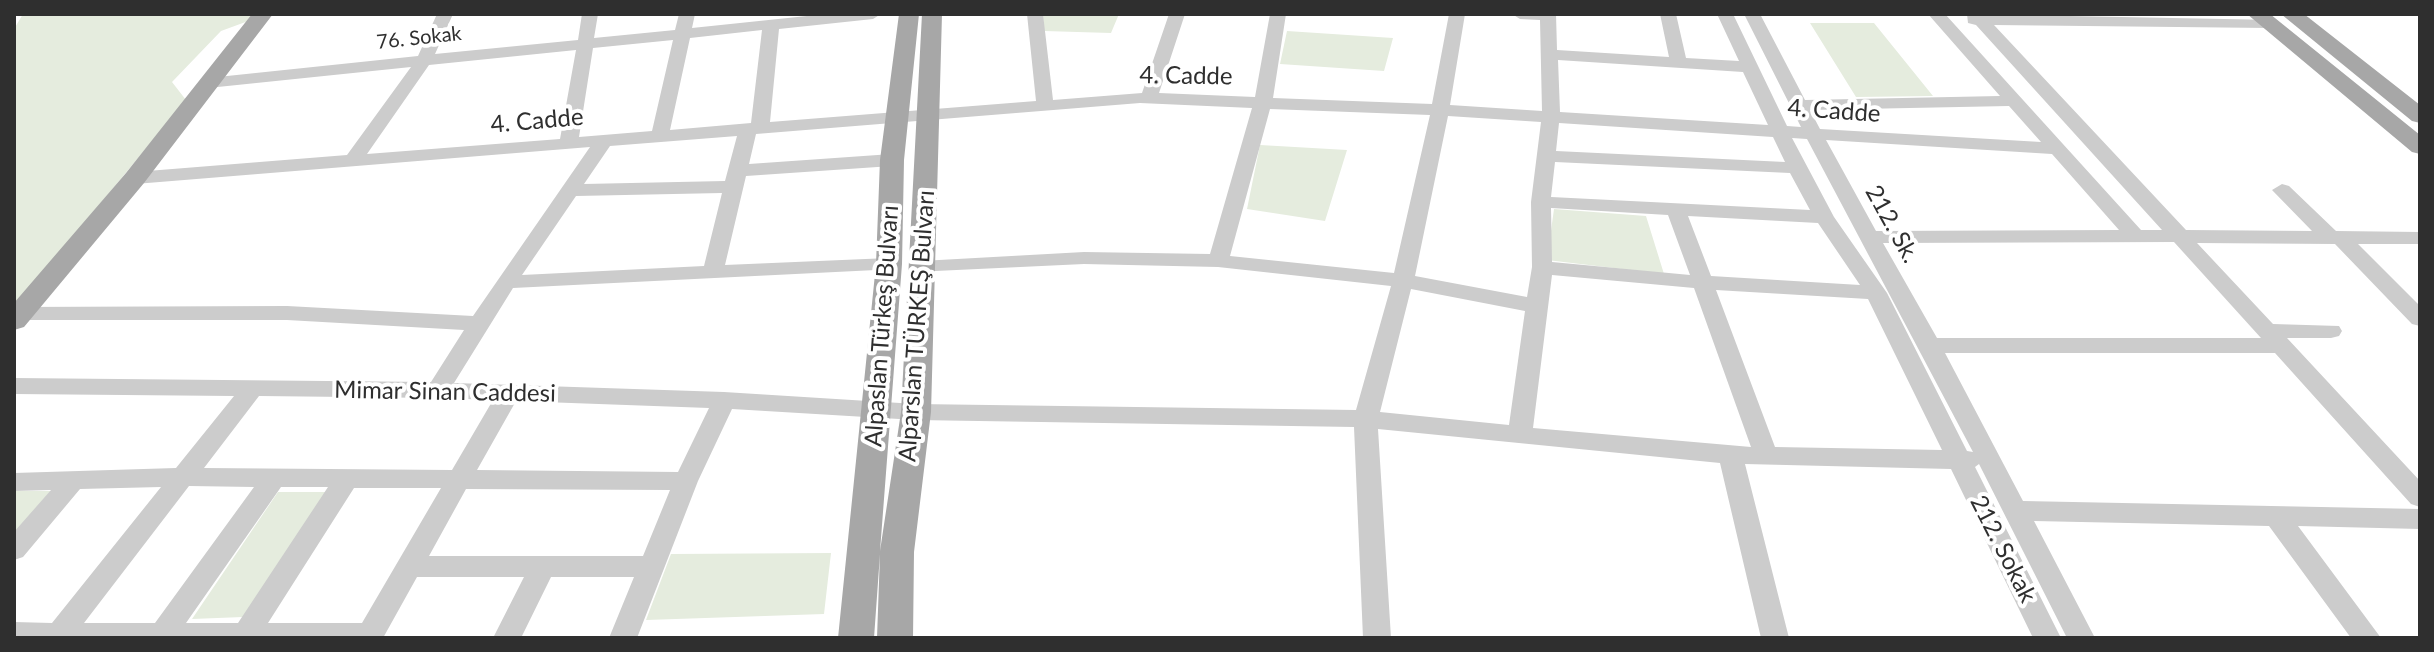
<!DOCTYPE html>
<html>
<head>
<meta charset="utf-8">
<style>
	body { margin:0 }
	#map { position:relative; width:2434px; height:652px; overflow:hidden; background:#fff; font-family:Lato,sans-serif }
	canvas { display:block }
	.frame { position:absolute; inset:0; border:16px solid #2f2f2f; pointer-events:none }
</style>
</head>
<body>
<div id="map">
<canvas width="2434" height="652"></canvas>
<div class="frame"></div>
</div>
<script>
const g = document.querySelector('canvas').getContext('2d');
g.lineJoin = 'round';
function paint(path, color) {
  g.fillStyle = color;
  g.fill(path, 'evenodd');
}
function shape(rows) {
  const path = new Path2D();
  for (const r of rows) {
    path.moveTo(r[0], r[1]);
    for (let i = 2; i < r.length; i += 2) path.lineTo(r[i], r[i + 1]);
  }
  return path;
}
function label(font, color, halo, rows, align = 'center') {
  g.font = font + ' Lato,sans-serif';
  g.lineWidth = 8;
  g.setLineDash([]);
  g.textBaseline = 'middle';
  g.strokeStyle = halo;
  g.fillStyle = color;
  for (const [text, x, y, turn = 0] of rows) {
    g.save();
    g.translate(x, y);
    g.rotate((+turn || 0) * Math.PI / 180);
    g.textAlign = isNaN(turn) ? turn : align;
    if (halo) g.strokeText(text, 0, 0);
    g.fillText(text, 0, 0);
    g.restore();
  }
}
paint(shape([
	[23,14,255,14,251,20,221,31,172,82,186,100,14,308,14,29],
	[1043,14,1119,14,1111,33,1044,31],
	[1810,23,1874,23,1933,96,1856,97],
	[1287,31,1393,38,1384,71,1280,64],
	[1260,145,1347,150,1325,221,1247,209],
	[1554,209,1646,216,1664,274,1547,260],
	[14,491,51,491,14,534],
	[278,492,329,492,243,617,192,619],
	[831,553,824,614,646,620,671,554]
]), '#e5ecde');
paint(shape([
	[437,14,453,14,435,54,578,40,582,14,598,14,594,38,675,30,679,14,695,14,692,28,826,14,881,14,873,19,779,29,770,122,1036,101,1027,14,1043,14,1053,100,1142,93,1169,14,1185,14,1159,93,1255,97,1270,14,1286,14,1273,98,1432,104,1449,14,1465,14,1450,105,1542,111,1540,20,1520,19,1512,14,1556,14,1557,50,1669,57,1660,14,1676,14,1686,58,1739,61,1717,14,1733,14,1787,126,1801,127,1744,14,1760,14,1805,100,2000,96,1928,14,1945,14,2141,230,2162,230,1976,25,1968,23,1967,14,2275,20,2275,26,2269,28,1994,25,2186,230,2312,231,2272,190,2282,184,2289,186,2336,231,2420,232,2420,244,2358,244,2420,306,2420,326,2412,324,2335,244,2197,243,2273,324,2339,326,2342,331,2339,336,2331,338,2287,338,2420,481,2420,507,2411,504,2275,353,1945,353,2023,501,2420,509,2420,529,2298,526,2381,638,2351,638,2269,526,2034,521,2095,638,2067,638,1979,464,1975,467,2061,638,2033,638,1951,469,1745,464,1789,638,1761,638,1720,463,1378,429,1391,638,1363,638,1354,427,916,420,732,409,698,481,637,638,609,638,634,577,551,577,521,638,493,638,524,577,417,577,383,638,14,638,14,622,52,623,161,487,80,489,23,557,14,560,14,532,51,490,14,491,14,473,176,468,234,396,14,394,14,378,431,382,464,330,287,320,19,320,14,319,14,307,287,306,473,316,590,147,135,184,125,178,135,172,347,155,411,67,208,88,199,83,208,78,418,56,437,14],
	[762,30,751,123,670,130,690,38,762,30],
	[673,40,652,131,579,137,593,48,673,40],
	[576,50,560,139,367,154,429,65,576,50],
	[1558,60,1743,72,1768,125,1560,112,1558,60],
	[1140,103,1252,108,1210,254,1084,252,921,261,911,267,914,272,1084,264,1218,267,1391,286,1356,410,916,404,724,392,454,383,513,288,896,269,899,264,896,259,889,258,725,265,746,176,892,166,901,160,892,154,749,164,756,134,1140,103],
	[2009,106,2041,142,1820,129,1810,110,2009,106],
	[1270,109,1430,115,1394,273,1230,256,1270,109],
	[1448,116,1541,122,1531,202,1532,267,1527,297,1415,276,1448,116],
	[1559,123,1773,137,1785,162,1556,151,1559,123],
	[737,136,725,181,584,184,610,146,737,136],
	[1792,138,1807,139,1973,452,1967,451,1887,293,1834,217,1792,138],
	[1826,140,2052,154,2119,230,1876,231,1826,140],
	[1555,162,1790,173,1810,210,1551,197,1555,162],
	[722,193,704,266,522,275,576,196,722,193],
	[1551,208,1668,215,1690,275,1552,262,1551,208],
	[1688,216,1818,223,1860,285,1711,276,1688,216],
	[2174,242,2261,338,1937,338,1883,243,2174,242],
	[1552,275,1694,288,1751,447,1533,428,1552,275],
	[1411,289,1525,311,1509,425,1380,412,1411,289],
	[1716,290,1868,299,1942,450,1775,447,1716,290],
	[259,396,438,398,493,400,452,470,204,468,259,396],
	[516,401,709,408,678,472,477,470,516,401],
	[189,486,254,487,155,623,84,623,189,486],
	[281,487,328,487,238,623,186,623,281,487],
	[354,488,441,488,362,623,268,623,354,488],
	[466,489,670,490,643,556,429,556,466,489]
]), '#ccc');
paint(shape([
	[252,14,273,14,144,183,24,327,14,330,14,303,126,173,252,14],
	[899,14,919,14,904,160,902,264,880,551,901,412,922,14,942,14,931,412,914,552,913,638,877,638,880,554,874,638,838,638,876,264,880,160,899,14],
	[2247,14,2270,14,2420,135,2420,154,2412,152,2247,14],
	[2281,14,2304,14,2420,105,2420,123,2412,121,2281,14]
]), '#a7a7a7');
label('20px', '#2f2f2f', '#fff', [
	["76. Sokak",419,38,-6]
]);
label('24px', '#2f2f2f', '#fff', [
	["4. Cadde",1186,76,1],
	["4. Cadde",1834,111,4],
	["4. Cadde",537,121,-5],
	["212. Sk.",1892,224,61],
	["Alpaslan Türkeş Bulvarı",882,326,-86],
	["Alparslan TÜRKEŞ Bulvarı",917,326,-86],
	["Mimar Sinan Caddesi",445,392,1],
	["212. Sokak",2003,549,63]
]);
</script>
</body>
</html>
